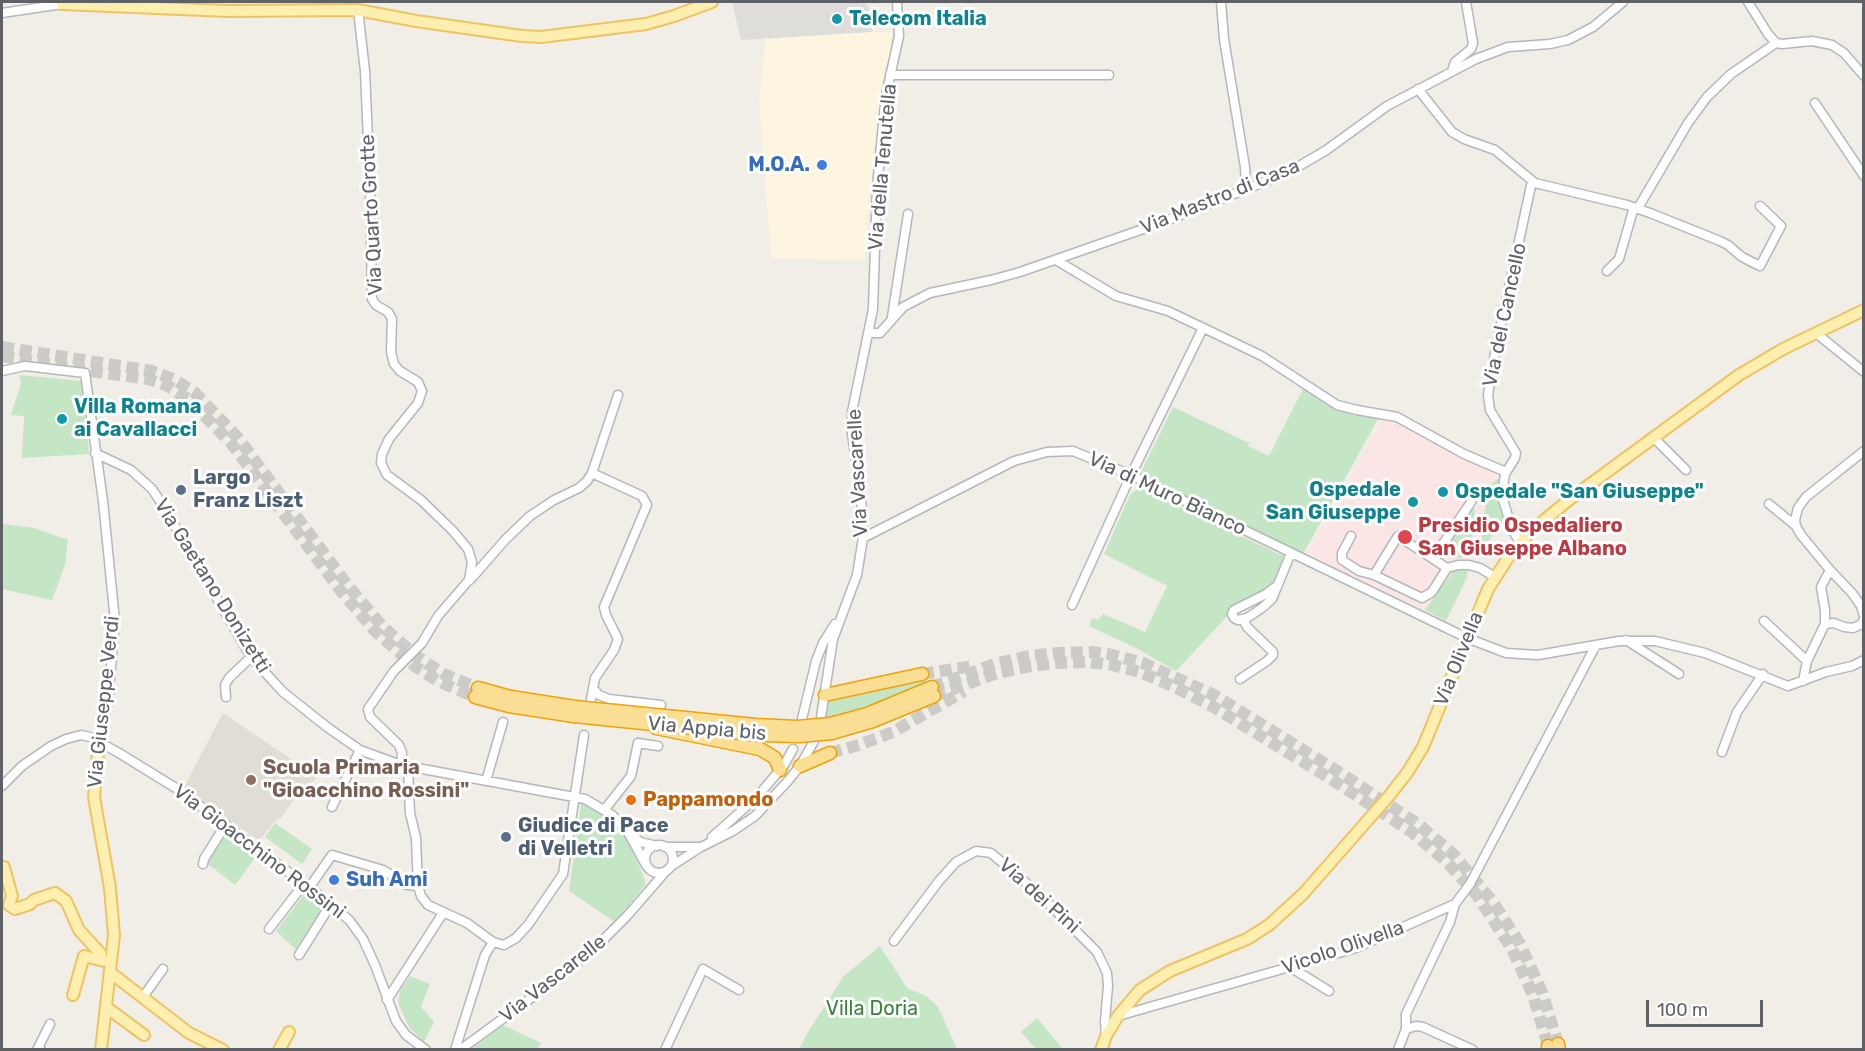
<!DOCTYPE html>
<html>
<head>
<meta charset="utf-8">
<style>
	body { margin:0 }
	#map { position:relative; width:1865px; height:1051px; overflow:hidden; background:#f0eee7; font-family:Rubik,sans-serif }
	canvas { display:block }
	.frame { position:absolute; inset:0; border:3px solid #5e6267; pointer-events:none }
	.scale { position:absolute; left:1646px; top:1000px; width:117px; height:27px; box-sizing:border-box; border:3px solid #5e6267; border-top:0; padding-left:8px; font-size:18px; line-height:21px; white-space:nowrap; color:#5e6267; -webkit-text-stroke:4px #fff; paint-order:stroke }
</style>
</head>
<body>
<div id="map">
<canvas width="1865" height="1051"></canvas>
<div class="frame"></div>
<div class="scale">100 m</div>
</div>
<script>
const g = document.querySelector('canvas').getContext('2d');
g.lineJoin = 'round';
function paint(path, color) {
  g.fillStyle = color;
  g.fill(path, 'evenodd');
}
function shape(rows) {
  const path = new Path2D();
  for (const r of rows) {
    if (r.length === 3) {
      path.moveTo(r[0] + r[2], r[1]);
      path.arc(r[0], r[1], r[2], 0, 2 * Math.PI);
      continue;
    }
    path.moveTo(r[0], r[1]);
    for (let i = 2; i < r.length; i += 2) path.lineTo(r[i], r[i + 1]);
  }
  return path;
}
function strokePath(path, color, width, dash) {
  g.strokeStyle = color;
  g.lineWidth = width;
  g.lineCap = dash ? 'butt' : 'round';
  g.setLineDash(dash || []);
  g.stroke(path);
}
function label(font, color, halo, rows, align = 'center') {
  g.font = font + ' Rubik,sans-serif';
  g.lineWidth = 6;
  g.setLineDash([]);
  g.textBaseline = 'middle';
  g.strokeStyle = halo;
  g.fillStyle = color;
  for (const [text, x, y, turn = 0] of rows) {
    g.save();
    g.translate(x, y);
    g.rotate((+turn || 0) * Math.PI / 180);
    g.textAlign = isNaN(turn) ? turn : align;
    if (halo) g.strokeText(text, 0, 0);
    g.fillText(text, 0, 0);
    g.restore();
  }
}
paint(shape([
	[872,32,892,33,891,53,885,68,878,108,868,207,865,260,771,258,759,102,766,39]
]), '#fdf5df');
paint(shape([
	[732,2,865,2,869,7,872,32,741,40]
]), '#dfddd9');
paint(shape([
	[223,713,298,764,320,774,293,801,281,818,275,821,259,841,184,787]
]), '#e0ddd5');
paint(shape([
	[1382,421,1406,425,1500,477,1498,500,1506,521,1469,567,1469,575,1446,622,1425,610,1306,556]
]), '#fbe6e5');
paint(shape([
	[19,375,82,381,89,454,22,458,24,416,11,415,21,383],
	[1304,387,1340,409,1378,419,1303,554,1140,474,1173,407,1249,443,1248,446,1269,456],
	[1500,477,1498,500,1506,521,1480,550,1486,503,1480,494],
	[1143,489,1285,557,1275,584,1231,612,1176,671,1138,649,1089,626,1092,618,1098,620,1103,614,1145,632,1167,586,1104,554,1130,495,1136,490],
	[1470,508,1475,509,1471,549,1466,549,1464,558,1445,558,1441,556],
	[2,524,34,528,68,540,65,565,52,600,2,589],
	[1458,568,1468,568,1467,577,1446,621,1425,610,1453,571],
	[925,679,927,683,888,701,843,716,823,718,827,703,838,696,865,692],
	[581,803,604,812,627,837,643,875,646,884,615,922,569,891],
	[275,823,312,849,302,864,265,837],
	[226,829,258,854,235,885,204,861],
	[306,892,327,906,299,952,276,931],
	[880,946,907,988,926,996,938,1007,957,1049,799,1049,807,1034,843,977],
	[410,976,430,984,421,1007,434,1022,424,1042,409,1027,398,1003,400,991],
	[1037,1018,1063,1049,1036,1049,1021,1032],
	[503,1025,541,1043,538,1049,472,1049]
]), '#c5e6c4');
strokePath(shape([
	[2,347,152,371,175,380,194,392,238,438,349,587,382,626,415,655,428,664,444,674,478,688],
	[2,356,82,370,148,379,168,386,188,399,231,443,341,591,376,632,416,667,440,682,475,697],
	[922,674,973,666],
	[932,687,995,664,1029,656,1057,653,1091,652,1108,654,1143,663,1214,695,1334,769,1418,824,1454,855,1493,902,1520,944,1542,992,1558,1044],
	[934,696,997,673,1031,666,1056,663,1089,662,1112,665,1140,672,1175,687,1212,706,1328,777,1412,832,1447,862,1476,894,1512,949,1533,995,1548,1046],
	[830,753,859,745,893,732,964,691]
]), '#cccbc7', 12, [12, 6]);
const minor = shape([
	[1221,2,1224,39,1245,167,1246,189],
	[1748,2,1768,34,1776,43,1782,44,1812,41,1832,45,1844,53,1864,76],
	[358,10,365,71,370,186,372,299,376,305,388,312,392,319,391,352,394,364,400,371,418,382,422,391,418,403,389,439,382,454,381,463,387,475,421,500,453,531,468,549,472,562,469,580,438,616,422,643,394,671,368,709,370,717,399,745,402,753,401,765],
	[2,13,62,4],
	[1452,71,1455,62,1471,49,1473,43,1466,2],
	[890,75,1109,75],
	[1418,89,1452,132,1464,139,1495,150,1535,183,1627,205,1650,213,1720,241,1728,245,1742,257,1760,266,1781,226,1760,206],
	[1815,103,1864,176],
	[1638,208,1688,123,1707,97,1731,74,1776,43],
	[1056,260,1116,296,1168,311,1262,356,1337,405,1357,410,1397,417,1464,454,1506,472],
	[1607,271,1619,259,1634,207],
	[892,317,908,214],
	[869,333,880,333,903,307,930,293,991,280,1020,272,1166,221,1287,173,1325,151,1387,106,1476,59,1508,47,1550,44,1568,40,1593,27,1623,2],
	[1816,333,1864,372],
	[2,371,25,366,85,373,103,501,115,621,108,701,99,742],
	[1653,437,1686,470],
	[1864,451,1806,497,1798,508,1795,520,1796,526,1801,535,1830,570,1852,593,1861,606,1864,616],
	[95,453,131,470,152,489,164,507,251,657,283,692,327,727,360,750,401,765,585,799,612,815,640,842,657,846],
	[1769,504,1796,526],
	[1351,536,1342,553,1342,560,1359,571,1374,575],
	[863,538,1014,461,1047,452,1073,451,1131,475,1467,638,1506,653,1538,655,1619,641,1655,641,1705,653,1788,686,1826,672,1852,666,1864,660],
	[1520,542,1512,530,1502,496,1505,474,1515,458,1516,453,1490,410,1488,395,1496,347,1532,181],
	[1433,559,1471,502],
	[1447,568,1432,592,1422,598,1374,575,1398,536,1447,568,1458,565,1469,565,1480,568,1495,577],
	[470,580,505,540,530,516,554,500,579,488,587,481,592,473,618,395],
	[1278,585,1266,594,1234,610,1232,614,1234,618,1238,620,1247,618,1262,608,1272,599,1291,553],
	[1072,605,1131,475,1203,328],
	[1764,621,1807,661],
	[1825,624,1834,623,1844,627,1853,628,1860,625,1864,620],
	[1626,640,1679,674],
	[1240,679,1267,661,1273,655,1273,652,1247,627,1243,619],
	[1803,681,1807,661,1825,624,1825,610,1821,587,1830,570],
	[593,688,599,695,609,699,661,705],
	[226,697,225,685,229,678,251,657],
	[591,699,595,678,614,650,618,639,606,615,604,607,647,505,642,496,592,473],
	[821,717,833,639,857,575,863,538,861,495,852,434,852,412,873,309,877,187,886,95,899,36,897,2],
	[802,719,816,661,823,643,835,624],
	[1722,752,1737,712,1763,674],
	[408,767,410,813,416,838,418,886,421,896,428,905,467,923,493,942,504,945,516,938,528,925,563,874,584,735],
	[486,781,503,722],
	[2,786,22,766,51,746,66,739,81,735,90,737,119,753,179,790,331,904,350,921,363,939,375,965,396,1021,406,1035,426,1050],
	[332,807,360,750],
	[605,809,631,776,638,743,658,746],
	[629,834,646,865],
	[712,837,757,797,784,765,793,749],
	[659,859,14],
	[665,847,700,847],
	[203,864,204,859,226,824],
	[670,867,701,847,733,831,755,816,787,782,800,766,814,741],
	[309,888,332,855,383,870,407,885,418,886],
	[269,929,303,885],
	[894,941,939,881,956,862,976,851,991,853,1039,894,1097,952,1107,973,1108,986,1105,1021,1106,1036],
	[299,955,331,904],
	[1290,967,1329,991],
	[143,997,163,969],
	[387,1000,443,913],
	[1118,1016,1356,948,1455,904,1470,884,1596,645],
	[1406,1029,1416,1026,1423,1027,1473,1050],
	[41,1050,38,1048,50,1024],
	[455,1050,485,955,493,942],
	[460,1050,542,990,593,950,627,916,667,870],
	[665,1050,703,969,739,990],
	[1398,1050,1406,1029,1406,1014,1450,922,1455,904]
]);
const major = shape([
	[62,4,228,11,358,10,416,21,522,36,541,37,646,24,674,16,712,2],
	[99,742,94,797,110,888,114,935,101,1050],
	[2,868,4,867,12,896,9,905,15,909,30,904,34,900,55,893,66,901,79,930,101,954],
	[111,973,189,1033,223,1050],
	[73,995,84,956,104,961],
	[106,1007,144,1035],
	[279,1050,289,1032],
	[1101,1050,1106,1036,1118,1016,1140,990,1170,971,1247,939,1269,925,1303,894,1389,796,1407,773,1423,747,1488,589,1508,558,1531,531,1570,499,1739,375,1783,349,1864,310]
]);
const highway = shape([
	[478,688,511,697,575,707],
	[825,695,922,674],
	[475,697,509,706,574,716],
	[830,724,867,714,932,687],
	[656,728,760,749,775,758,780,770],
	[832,733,873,721,934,696],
	[800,766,830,753],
	[1558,1044,1559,1050],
	[1548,1046,1549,1050]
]);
strokePath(minor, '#b4b7bb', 11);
strokePath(major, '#eec462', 14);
strokePath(highway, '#f0a207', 15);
strokePath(minor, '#fff', 8);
strokePath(major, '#fdefaf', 10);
strokePath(highway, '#fade94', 12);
const highwayBridge = shape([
	[575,707,756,725,797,727,830,724],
	[574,716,761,735,800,736,832,733]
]);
strokePath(highwayBridge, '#f0a207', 15, []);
strokePath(highwayBridge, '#fade94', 12);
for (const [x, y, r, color] of [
	[837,19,6,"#0f9aa8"],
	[822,165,6,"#3f7fe0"],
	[62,419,6,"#0f9aa8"],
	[181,490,6,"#5c6f8a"],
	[1443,492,6,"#0f9aa8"],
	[1413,502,6,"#0f9aa8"],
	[1405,537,8,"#e0444e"],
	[251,780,6,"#8d6e63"],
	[631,800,6,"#e8710a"],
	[506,837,6,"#5c6f8a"],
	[334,880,6,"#3f7fe0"]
]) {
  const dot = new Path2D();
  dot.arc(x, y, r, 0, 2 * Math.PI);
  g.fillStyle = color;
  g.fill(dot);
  strokePath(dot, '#fff', 2);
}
label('bold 20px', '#0d838f', '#fff', [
	["Telecom Italia",849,19],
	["Villa Romana",74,407],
	["ai Cavallacci",74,430],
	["Ospedale",1401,490,"right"],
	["San Giuseppe",1401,513,"right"],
	["Ospedale \"San Giuseppe\"",1455,492]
], 'left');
label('bold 20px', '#366cbe', '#fff', [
	["M.O.A.",810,165],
	["Suh Ami",346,880,"left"]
], 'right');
label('20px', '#5e6267', '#fff', [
	["Via della Tenutella",883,167,-85],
	["Via Mastro di Casa",1220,197,-22],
	["Via Quarto Grotte",372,215,-93],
	["Via del Cancello",1505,315,-78],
	["Via Vascarelle",858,473,-93],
	["Via di Muro Bianco",1167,494,25],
	["Via Gaetano Donizetti",212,586,58],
	["Via Olivella",1459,659,-68],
	["Via Giuseppe Verdi",104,702,-84],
	["Via Appia bis",707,729,5],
	["Via Gioacchino Rossini",259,852,37],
	["Via dei Pini",1039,896,42],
	["Vicolo Olivella",1343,948,-19],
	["Via Vascarelle",553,979,-38]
]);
label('bold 20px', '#4e5e75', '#fff', [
	["Largo",193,478],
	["Franz Liszt",193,501],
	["Giudice di Pace",518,826],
	["di Velletri",518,849]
], 'left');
label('bold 20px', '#be3a42', '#fff', [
	["Presidio Ospedaliero",1418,526],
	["San Giuseppe Albano",1418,549]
], 'left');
label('bold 20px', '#785e54', '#fff', [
	["Scuola Primaria",263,768],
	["\"Gioacchino Rossini\"",263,791]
], 'left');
label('bold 20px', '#c56008', '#fff', [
	["Pappamondo",643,800]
], 'left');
label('20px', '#38843a', '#fff', [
	["Villa Doria",872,1009]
]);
</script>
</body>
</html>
